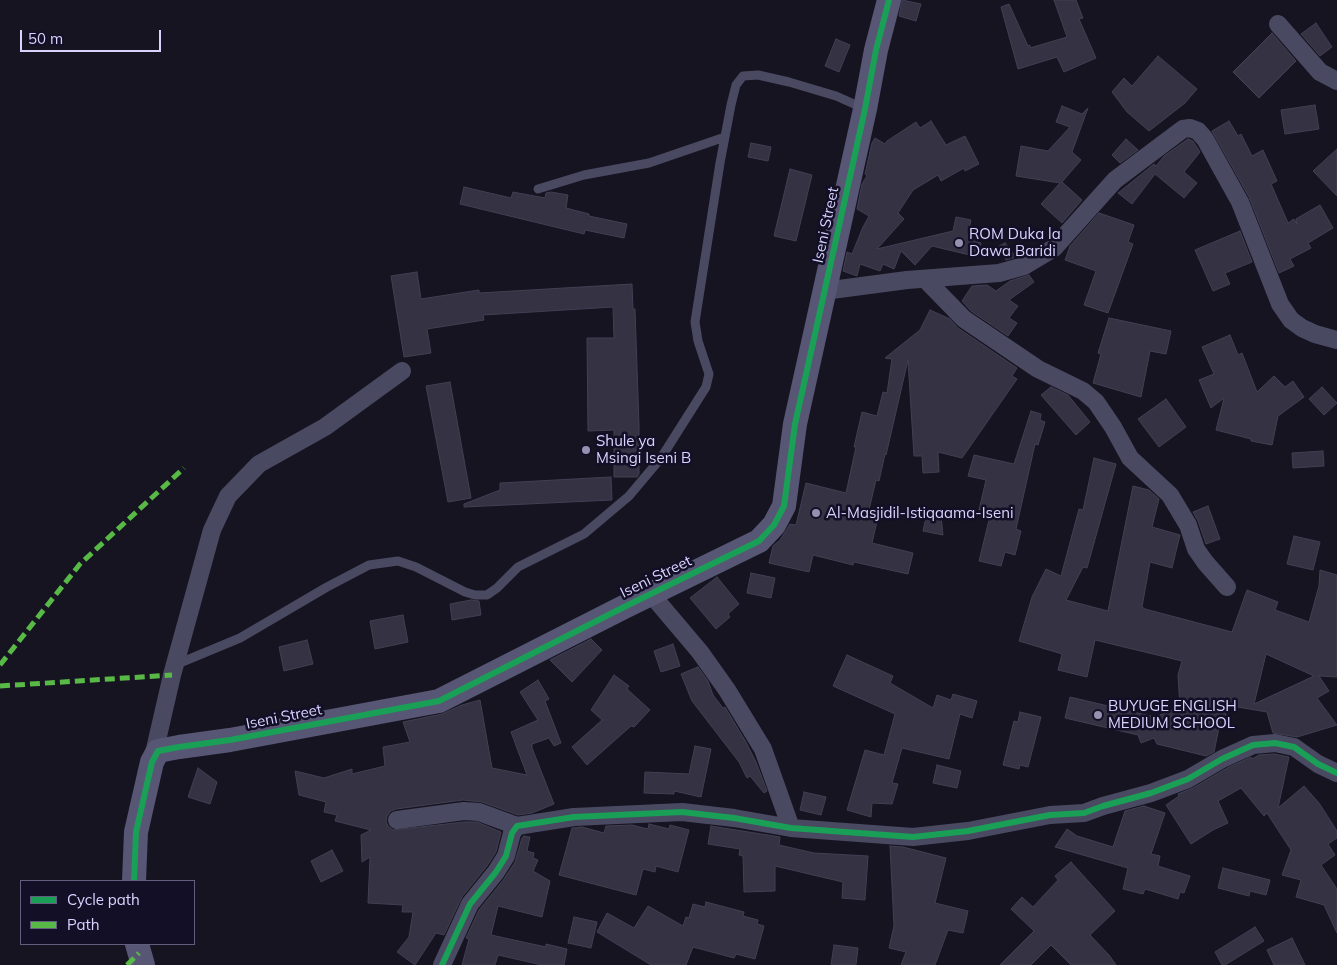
<!DOCTYPE html>
<html>
<head>
<meta charset="utf-8">
<style>
	body { margin:0 }
	#map { position:relative; width:1337px; height:965px; overflow:hidden; background:#161421; font-family:Mulish,sans-serif }
	canvas { display:block }
	.legend { position:absolute; left:20px; top:880px; width:175px; height:65px; box-sizing:border-box; background:#130f26; border:1px solid #625e7d; margin:0; padding:6px 9px; list-style:none; font-size:15px; color:#d9d4ff }
	.legend li { display:flex; align-items:center; gap:10px; height:25px }
	.legend b { width:25px; border:1px solid #625e7d }
	.scale { position:absolute; left:20px; top:30px; width:141px; height:22px; box-sizing:border-box; border:2px solid #d9d4ff; border-top:0; padding-left:6px; font-size:15px; line-height:18px; white-space:nowrap; color:#d9d4ff; -webkit-text-stroke:4px #130f26; paint-order:stroke }
</style>
</head>
<body>
<div id="map">
<canvas width="1337" height="965"></canvas>
<ul class="legend">
<li><b style="height:6px;background:#1a9f57"></b>Cycle path</li>
<li><b style="height:6px;background:#58b947"></b>Path</li>
</ul>
<div class="scale">50 m</div>
</div>
<script>
const g = document.querySelector('canvas').getContext('2d');
g.lineJoin = 'round';
function paint(path, color) {
  g.fillStyle = color;
  g.fill(path, 'evenodd');
}
function shape(rows) {
  const path = new Path2D();
  for (const r of rows) {
    path.moveTo(r[0], r[1]);
    for (let i = 2; i < r.length; i += 2) path.lineTo(r[i], r[i + 1]);
  }
  return path;
}
function strokePath(path, color, width, dash) {
  g.strokeStyle = color;
  g.lineWidth = width;
  g.lineCap = dash ? 'butt' : 'round';
  g.setLineDash(dash || []);
  g.stroke(path);
}
function label(font, color, halo, rows, align = 'center') {
  g.font = font + ' Mulish,sans-serif';
  g.lineWidth = 5;
  g.setLineDash([]);
  g.textBaseline = 'middle';
  g.strokeStyle = halo;
  g.fillStyle = color;
  for (const [text, x, y, turn = 0] of rows) {
    g.save();
    g.translate(x, y);
    g.rotate((+turn || 0) * Math.PI / 180);
    g.textAlign = isNaN(turn) ? turn : align;
    if (halo) g.strokeText(text, 0, 0);
    g.fillText(text, 0, 0);
    g.restore();
  }
}
const building = shape([
	[902,0,921,4,916,21,899,16,902,0],
	[1054,0,1076,0,1083,18,1079,19,1096,58,1064,72,1057,57,1018,69,1001,7,1009,4,1028,46,1030,45,1030,48,1067,37,1054,0],
	[1316,23,1332,47,1320,56,1301,34,1316,23],
	[1272,33,1296,61,1259,98,1233,72,1272,33],
	[836,39,850,45,839,72,825,66,836,39],
	[1158,56,1197,89,1185,103,1149,131,1127,112,1112,92,1124,78,1132,86,1158,56],
	[1315,105,1319,129,1285,134,1281,110,1315,105],
	[1062,106,1082,114,1088,108,1072,152,1081,160,1062,182,1082,200,1062,223,1041,204,1060,183,1016,176,1021,146,1048,151,1070,127,1056,122,1062,106],
	[931,121,946,145,965,136,979,164,965,171,964,168,941,181,938,175,913,190,898,213,904,219,877,249,953,231,956,217,971,220,967,239,981,243,978,257,932,246,915,265,901,251,894,269,883,264,880,271,860,264,857,276,843,271,847,252,852,254,863,227,869,216,857,209,862,184,867,176,865,174,872,143,875,138,885,144,887,141,916,122,920,128,931,121],
	[1229,121,1238,136,1241,134,1252,156,1263,150,1277,181,1271,184,1288,223,1294,219,1297,224,1296,219,1320,205,1333,228,1308,243,1311,248,1290,259,1294,266,1279,273,1249,197,1212,131,1229,121],
	[1126,139,1138,150,1120,163,1112,155,1126,139],
	[1188,139,1193,141,1200,152,1184,172,1197,183,1184,198,1155,174,1132,204,1118,193,1154,164,1156,166,1164,156,1188,139],
	[751,143,771,147,768,161,748,157,751,143],
	[1337,149,1337,196,1313,171,1337,149],
	[790,169,812,175,796,241,774,236,790,169],
	[464,187,511,198,513,192,545,198,546,193,551,192,568,195,566,208,589,214,589,216,627,224,624,238,585,230,584,234,460,204,464,187],
	[1099,213,1134,225,1128,242,1133,244,1108,313,1084,305,1096,271,1065,260,1070,246,1099,213],
	[1240,231,1252,262,1225,273,1230,284,1213,291,1195,250,1240,231],
	[1005,243,1016,257,1006,260,999,246,1005,243],
	[417,272,421,299,479,290,479,293,632,284,633,309,635,309,639,425,639,474,637,477,614,477,614,430,588,431,587,338,614,338,613,307,483,315,484,320,427,329,431,353,404,357,391,276,417,272],
	[1029,275,1034,282,1009,300,1018,306,1009,318,1017,323,1008,336,971,311,962,301,972,286,987,285,996,291,1010,281,1029,275],
	[930,310,950,319,958,328,1017,368,1012,376,1017,379,962,458,938,452,939,472,923,473,922,456,914,456,908,360,886,455,885,454,879,481,876,480,868,514,878,517,872,543,913,553,908,574,854,562,853,565,813,555,809,572,769,563,773,546,780,540,790,524,796,525,806,483,846,493,856,447,854,447,862,412,877,416,883,392,887,393,892,359,885,358,920,330,930,310],
	[1109,318,1171,331,1166,354,1150,351,1141,397,1093,383,1101,354,1098,353,1109,318],
	[1230,335,1238,355,1242,353,1257,392,1274,376,1285,387,1293,381,1304,397,1278,416,1272,445,1251,441,1251,439,1216,430,1224,398,1211,408,1199,380,1214,374,1202,347,1230,335],
	[450,382,471,498,448,502,426,386,450,382],
	[1051,387,1068,395,1090,422,1076,435,1041,395,1051,387],
	[1322,387,1337,403,1324,415,1309,399,1322,387],
	[1166,399,1186,427,1159,447,1138,419,1166,399],
	[1031,411,1041,414,1040,420,1045,422,1038,445,1035,444,1016,529,1021,531,1015,555,1005,552,1001,566,979,561,991,512,979,510,986,480,968,476,974,455,1014,464,1031,411],
	[1323,451,1324,466,1293,468,1292,453,1323,451],
	[1094,458,1116,464,1087,568,1083,567,1066,600,1108,611,1133,486,1149,490,1159,499,1152,527,1180,535,1172,568,1150,562,1142,607,1145,609,1232,632,1247,590,1278,602,1275,610,1309,622,1319,586,1320,570,1337,575,1337,677,1319,676,1329,691,1317,698,1337,725,1297,737,1273,733,1267,712,1226,705,1226,718,1221,718,1214,752,1206,756,1157,744,1154,738,1141,743,1138,735,1065,718,1070,697,1155,717,1180,707,1178,675,1182,661,1095,640,1087,677,1058,670,1062,654,1019,641,1032,597,1046,569,1061,576,1079,509,1083,510,1094,458],
	[1266,654,1314,676,1254,704,1266,654],
	[611,477,612,500,464,507,464,504,500,490,500,483,611,477],
	[1208,506,1220,539,1206,544,1198,521,1193,512,1208,506],
	[927,513,941,516,943,535,923,531,927,513],
	[1294,536,1320,542,1313,570,1287,564,1294,536],
	[751,573,775,578,771,598,747,593,751,573],
	[717,577,739,604,728,614,730,617,716,629,690,598,717,577],
	[471,600,479,601,481,615,452,620,450,604,471,600],
	[403,615,408,642,375,649,370,621,403,615],
	[591,639,602,650,572,682,550,660,591,639],
	[307,640,313,664,284,671,279,647,307,640],
	[673,644,680,666,661,672,654,651,673,644],
	[847,655,893,676,890,683,933,708,937,695,951,700,953,694,977,701,972,718,960,714,949,759,902,748,892,783,898,784,892,804,872,803,871,817,847,810,865,750,884,755,895,714,833,686,847,655],
	[698,667,708,681,713,695,723,708,725,707,746,742,756,762,767,791,764,793,750,776,747,778,739,762,692,701,681,674,698,667],
	[614,675,629,686,627,689,650,710,634,727,631,726,587,765,572,747,602,720,591,710,614,675],
	[538,680,549,699,545,701,561,743,554,746,549,738,532,744,532,748,554,804,532,813,518,815,482,802,463,800,396,809,391,811,387,816,386,821,388,826,393,830,464,822,477,822,501,832,496,852,487,866,462,897,444,935,436,933,415,965,397,952,409,937,413,912,402,912,403,905,368,903,370,857,362,862,361,835,371,830,335,821,337,815,324,812,326,802,299,795,295,771,324,778,352,769,352,774,385,766,383,747,410,742,403,722,442,714,462,705,480,700,492,768,527,775,511,732,538,720,520,692,538,680],
	[1020,712,1041,717,1028,767,1020,765,1019,769,1003,765,1014,721,1018,722,1020,712],
	[695,746,711,749,701,797,674,791,674,794,644,793,645,772,689,774,695,746],
	[1274,754,1289,757,1278,808,1304,786,1319,803,1337,831,1337,838,1328,844,1335,855,1321,865,1337,889,1337,933,1324,905,1296,897,1301,880,1282,875,1291,850,1267,813,1264,816,1241,788,1218,801,1228,823,1213,830,1191,844,1166,805,1179,796,1178,794,1193,788,1227,768,1251,757,1252,759,1259,755,1274,754],
	[937,765,961,771,957,788,933,783,937,765],
	[198,768,217,782,210,804,188,797,198,768],
	[804,792,826,797,821,815,800,810,804,792],
	[1144,806,1165,813,1151,854,1160,856,1158,866,1190,876,1184,893,1180,892,1178,899,1145,889,1143,894,1123,889,1128,868,1055,847,1067,829,1077,836,1113,847,1125,811,1144,806],
	[649,824,669,829,670,825,689,830,678,872,656,866,655,872,643,869,636,895,559,875,572,828,582,827,604,833,606,826,632,825,648,829,649,824],
	[711,826,780,837,779,845,814,853,868,856,865,900,842,898,843,882,775,866,775,891,744,892,743,856,739,855,740,849,708,844,711,826],
	[524,836,530,837,527,851,534,853,533,858,538,860,533,871,550,881,542,917,498,906,491,935,546,947,546,944,567,949,564,965,542,965,498,955,495,965,462,965,469,939,466,938,479,910,504,879,515,862,522,838,524,836],
	[890,846,903,847,946,858,935,903,968,911,963,933,948,930,935,965,901,965,906,952,889,948,894,926,890,846],
	[332,850,343,871,321,882,311,861,332,850],
	[1071,862,1115,911,1090,935,1109,955,1116,965,1071,965,1051,945,1031,965,1000,965,1034,931,1011,909,1022,897,1033,907,1058,880,1055,876,1071,862],
	[1223,868,1270,880,1266,895,1250,891,1249,896,1218,888,1223,868],
	[706,902,744,912,743,916,758,920,757,924,764,926,755,959,736,954,734,958,693,947,686,965,651,965,597,932,607,913,634,928,648,906,683,926,686,917,689,918,693,904,705,907,706,902],
	[574,917,597,922,591,948,568,943,574,917],
	[1255,927,1264,941,1225,965,1222,965,1215,952,1255,927],
	[1292,938,1305,965,1274,965,1267,950,1292,938],
	[834,945,858,948,856,965,831,965,834,945]
]);
paint(building, '#343243');
strokePath(building, '#433f54', 1);
strokePath(shape([
	[538,189,584,175,649,163,725,137],
	[175,665,240,638,327,587,369,565,398,561,416,567,465,592,475,595,487,595,497,588,518,567,584,534,629,496,661,458,706,387,709,374,698,341,695,322,720,163,731,105,736,85,743,76,758,75,789,82,836,96,863,108]
]), '#4a4962', 9);
strokePath(shape([
	[1278,24,1320,72,1337,81],
	[925,279,964,319,1038,369,1083,391,1096,402,1113,427,1130,458,1170,495,1188,525,1196,549,1205,562,1227,587],
	[824,291,907,280,999,273,1024,266,1054,248,1115,180,1183,129,1190,128,1198,131,1205,139,1240,202,1280,304,1291,320,1302,328,1315,334,1337,340],
	[651,594,700,652,727,690,763,749,791,828],
	[152,762,172,675,212,530,228,496,259,464,325,427,402,371],
	[397,820,464,811,479,812,517,826],
	[442,965,470,904,496,872,506,856,512,833,517,826,574,817,682,812,734,818,791,828,913,837,968,831,1050,815,1084,813,1103,806,1151,793,1188,779,1222,759,1253,745,1275,743,1294,747,1318,764,1337,773]
]), '#4a4962', 18);
strokePath(shape([
	[134,881,136,832,152,762,158,751,179,747,230,740,439,701,624,607,759,541,774,525,784,506,795,424,865,109,876,50,889,0],
	[137,944,143,965]
]), '#575674', 24);
strokePath(shape([
	[0,665,80,564,184,468],
	[0,686,172,675],
	[127,965,139,953]
]), '#58b947', 5, [10, 5]);
strokePath(shape([
	[134,881,136,832,152,762,158,751,179,747,230,740,439,701,624,607,759,541,774,525,784,506,795,424,865,109,876,50,889,0],
	[442,965,470,904,496,872,506,856,512,833,517,826,574,817,682,812,734,818,791,828,913,837,968,831,1050,815,1084,813,1103,806,1151,793,1188,779,1222,759,1253,745,1275,743,1294,747,1318,764,1337,773]
]), '#1a9f57', 6);
for (const [x, y, r, color] of [
	[959,243,5,"#9591b1"],
	[586,450,5,"#9591b1"],
	[816,513,5,"#9591b1"],
	[1098,715,5,"#9591b1"]
]) {
  const dot = new Path2D();
  dot.arc(x, y, r, 0, 2 * Math.PI);
  g.fillStyle = color;
  g.fill(dot);
  strokePath(dot, '#130f26', 2);
}
label('15px', '#d9d4ff', '#130f26', [
	["Iseni Street",826,225,-78],
	["Iseni Street",656,577,-26],
	["Iseni Street",284,717,-11]
]);
label('15px', '#d9d4ff', '#130f26', [
	["ROM Duka la",969,234],
	["Dawa Baridi",969,251],
	["Shule ya",596,441],
	["Msingi Iseni B",596,458],
	["Al-Masjidil-Istiqaama-Iseni",826,513],
	["BUYUGE ENGLISH",1108,706],
	["MEDIUM SCHOOL",1108,723]
], 'left');
</script>
</body>
</html>
